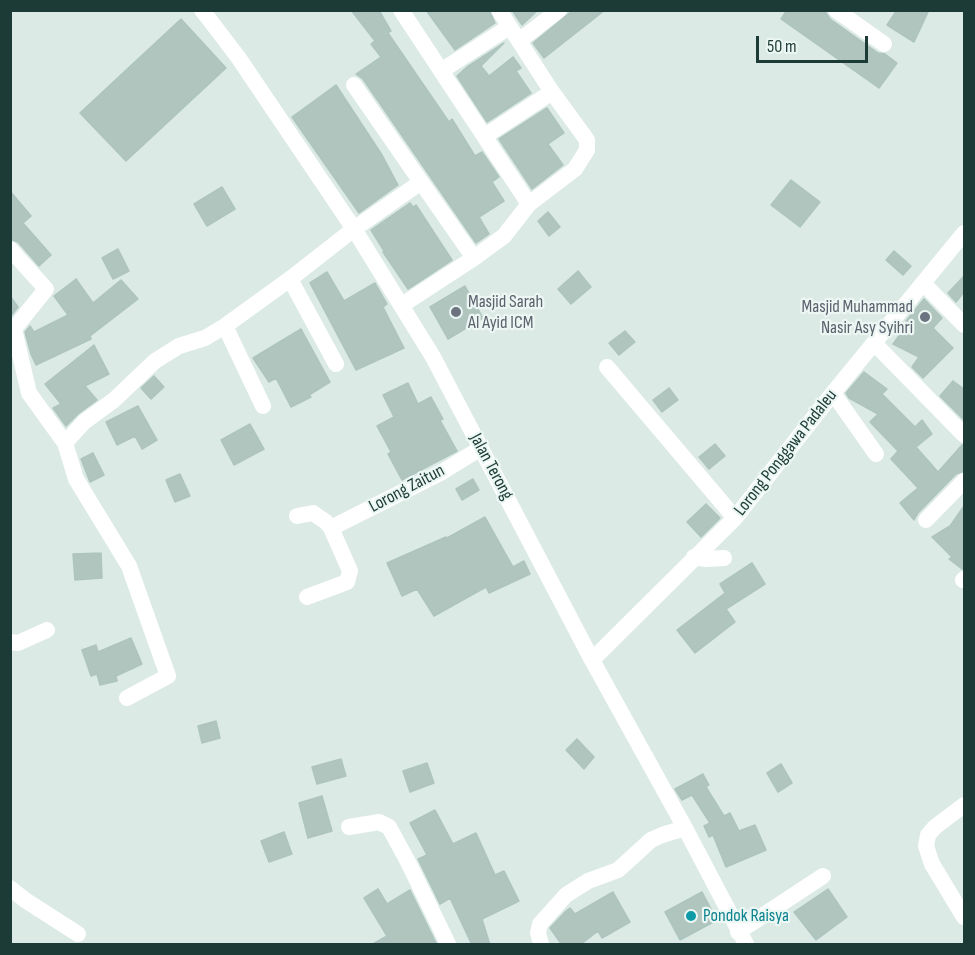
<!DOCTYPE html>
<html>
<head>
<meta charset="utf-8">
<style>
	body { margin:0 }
	#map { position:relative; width:975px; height:955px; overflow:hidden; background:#dceae5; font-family:"Sofia Sans Condensed",sans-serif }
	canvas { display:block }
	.frame { position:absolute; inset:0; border:12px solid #1c3b36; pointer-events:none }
	.scale { position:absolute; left:756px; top:36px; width:112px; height:27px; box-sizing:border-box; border:3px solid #1c3b36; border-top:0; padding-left:8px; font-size:18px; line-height:21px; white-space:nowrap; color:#1c3b36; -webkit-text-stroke:4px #ecf7f3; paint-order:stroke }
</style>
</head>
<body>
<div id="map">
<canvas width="975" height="955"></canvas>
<div class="frame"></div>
<div class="scale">50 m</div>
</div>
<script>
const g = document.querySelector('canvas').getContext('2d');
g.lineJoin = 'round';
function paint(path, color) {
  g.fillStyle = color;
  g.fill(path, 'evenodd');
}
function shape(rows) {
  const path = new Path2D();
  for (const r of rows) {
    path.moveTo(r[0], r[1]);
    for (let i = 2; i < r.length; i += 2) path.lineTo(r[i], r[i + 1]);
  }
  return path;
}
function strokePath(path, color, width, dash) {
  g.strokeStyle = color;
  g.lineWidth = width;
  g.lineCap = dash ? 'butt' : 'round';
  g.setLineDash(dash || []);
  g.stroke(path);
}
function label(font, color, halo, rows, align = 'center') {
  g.font = font + ' "Sofia Sans Condensed",sans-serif';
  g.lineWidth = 4.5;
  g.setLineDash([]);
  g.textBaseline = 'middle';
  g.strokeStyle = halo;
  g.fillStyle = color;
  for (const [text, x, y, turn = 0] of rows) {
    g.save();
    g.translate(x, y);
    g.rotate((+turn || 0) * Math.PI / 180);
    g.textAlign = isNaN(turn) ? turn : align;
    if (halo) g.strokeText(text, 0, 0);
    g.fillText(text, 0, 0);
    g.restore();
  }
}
const building = shape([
	[351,10,379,10,391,31,388,33,449,122,452,119,475,156,482,152,499,177,492,182,504,201,479,217,489,234,476,243,363,79,356,74,381,57,371,44,375,41,351,10],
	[426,10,489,10,495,23,455,50,426,10],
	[512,10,538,10,522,25,512,10],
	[573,10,605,10,544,58,533,43,573,10],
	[787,10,824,10,830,19,878,53,885,54,897,63,879,88,781,19,787,10],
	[897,10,929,10,914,42,887,25,897,10],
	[181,19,226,68,126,161,80,113,181,19],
	[504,43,481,66,489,76,513,57,521,68,516,71,531,93,487,122,457,76,467,67,504,43],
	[336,85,382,155,398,185,359,213,292,117,336,85],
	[547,108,564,133,548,144,563,165,532,189,499,139,547,108],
	[791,180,820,202,800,227,771,205,791,180],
	[222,187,235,209,207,226,194,204,222,187],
	[10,191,31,216,23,223,51,255,39,266,18,242,10,239,10,191],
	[410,203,413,207,416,205,452,260,408,289,383,252,384,251,371,230,410,203],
	[548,212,560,227,549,236,538,221,548,212],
	[118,249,129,271,113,279,102,258,118,249],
	[894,251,911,266,903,275,886,260,894,251],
	[578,271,591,287,571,304,558,289,578,271],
	[327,272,344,301,375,283,387,304,383,307,404,348,356,370,310,283,327,272],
	[964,276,964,292,956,302,948,293,964,276],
	[76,279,93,303,121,280,138,299,90,336,91,339,36,365,31,354,25,332,30,326,34,332,68,315,54,296,76,279],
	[465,286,483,318,448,339,430,307,465,286],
	[10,296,18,307,10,317,10,296],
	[924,299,942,318,933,328,953,348,923,378,912,367,919,357,893,344,908,323,906,321,924,299],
	[301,329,330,382,309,395,311,397,291,407,276,378,269,382,253,358,301,329],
	[625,331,635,342,619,355,609,343,625,331],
	[94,345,109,374,85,386,97,400,78,414,66,426,53,408,61,404,45,384,94,345],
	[864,372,887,389,882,394,915,427,922,420,932,434,916,447,938,472,962,445,964,445,964,471,956,474,918,513,914,520,900,503,918,488,891,459,898,451,870,422,878,414,849,398,846,393,864,372],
	[154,376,164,387,151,399,141,388,154,376],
	[953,381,964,389,964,420,940,396,953,381],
	[408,383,418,404,431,397,443,419,440,420,457,451,402,480,388,454,391,452,377,426,394,417,383,395,408,383],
	[669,388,678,400,662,412,653,400,669,388],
	[138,406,157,440,142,449,135,436,117,445,106,422,138,406],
	[250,424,264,449,234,465,221,440,250,424],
	[715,444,725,456,709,469,699,457,715,444],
	[93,453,104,475,90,482,81,459,93,453],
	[180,474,190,496,175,502,166,480,180,474],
	[473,479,479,490,462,500,456,489,473,479],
	[706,504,720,518,701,537,687,522,706,504],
	[964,506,964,569,962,569,949,559,952,557,932,537,950,526,964,506],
	[485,517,513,567,524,561,530,574,489,593,486,587,434,616,417,589,402,596,387,563,446,537,447,538,485,517],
	[101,553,102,578,75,580,73,554,101,553],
	[752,563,765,584,726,609,735,622,695,653,677,630,725,593,720,584,752,563],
	[131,638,142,664,116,676,117,681,100,685,97,674,91,676,82,650,96,645,98,652,131,638],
	[216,721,220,738,202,743,198,726,216,721],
	[577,739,594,757,584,769,566,750,577,739],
	[341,759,346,776,317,784,312,767,341,759],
	[427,763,434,783,410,792,403,771,427,763],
	[781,764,792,783,778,792,767,773,781,764],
	[703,774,709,785,706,787,724,816,730,813,739,831,755,825,766,850,726,867,713,835,709,837,704,826,710,823,692,795,682,800,675,789,703,774],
	[322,796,332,831,308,838,299,803,322,796],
	[435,810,453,844,476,833,495,875,504,871,519,901,482,919,490,945,472,945,450,898,440,904,418,859,427,855,410,823,435,810],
	[284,832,292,854,269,862,261,841,284,832],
	[378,889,387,904,410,890,437,945,371,945,387,936,364,898,378,889],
	[828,889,847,917,816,940,794,912,828,889],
	[613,892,630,922,602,938,598,931,580,945,562,945,550,928,566,911,570,908,575,914,613,892],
	[702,892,717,920,680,940,665,912,702,892]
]);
paint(building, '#b1c5bf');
strokePath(building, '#aec4be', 1.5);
strokePath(shape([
	[202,10,238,57,354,229,433,357,592,660,685,828,746,944],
	[401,10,529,204,504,236,474,258],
	[499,10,552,92,587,140,587,150,575,169,529,204],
	[836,10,884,44],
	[519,41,559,10],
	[441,71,509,27],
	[354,85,421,182],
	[485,136,552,92],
	[10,249,46,289,14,329,29,393,65,443,76,479,129,566,168,676,127,698],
	[290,279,336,364],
	[924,284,964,325],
	[225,326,263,406],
	[875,344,964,435],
	[607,367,735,518],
	[833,393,876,454],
	[65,443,84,422,114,400,155,361,179,346,205,338,225,326,290,279,354,229,421,182,474,258,402,305],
	[297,516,313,513,326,522,331,528,350,571,347,582,307,597],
	[926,520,964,481],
	[331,528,442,472,481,448],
	[694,557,706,559,724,558],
	[963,580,964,579],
	[10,642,18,643,47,630],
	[592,660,735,518,833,393,964,233],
	[964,805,935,827,928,835,926,846,932,864,964,917],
	[349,827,379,822,389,827,408,862,448,944],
	[10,888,25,900,78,934],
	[738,932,823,876],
	[541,944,538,933,540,924,566,895,588,881,618,870,651,840,662,835,685,828]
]), '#fff', 16);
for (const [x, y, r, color] of [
	[456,312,6,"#6b7280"],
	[925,317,6,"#6b7280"],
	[691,916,6,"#0f9aa8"]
]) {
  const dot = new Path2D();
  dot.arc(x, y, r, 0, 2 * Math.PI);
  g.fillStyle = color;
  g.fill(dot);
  strokePath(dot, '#ecf7f3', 2);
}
label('18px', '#5b616d', '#ecf7f3', [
	["Masjid Sarah",468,302],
	["Al Ayid ICM",468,323],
	["Masjid Muhammad",913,307,"right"],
	["Nasir Asy Syihri",913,328,"right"]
], 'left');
label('18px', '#1c3b36', '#ecf7f3', [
	["Lorong Ponggawa Padaleu",786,453,-52],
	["Jalan Terong",491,467,62],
	["Lorong Zaitun",407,489,-28]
]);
label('18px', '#0d838f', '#ecf7f3', [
	["Pondok Raisya",703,916]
], 'left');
</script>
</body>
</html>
